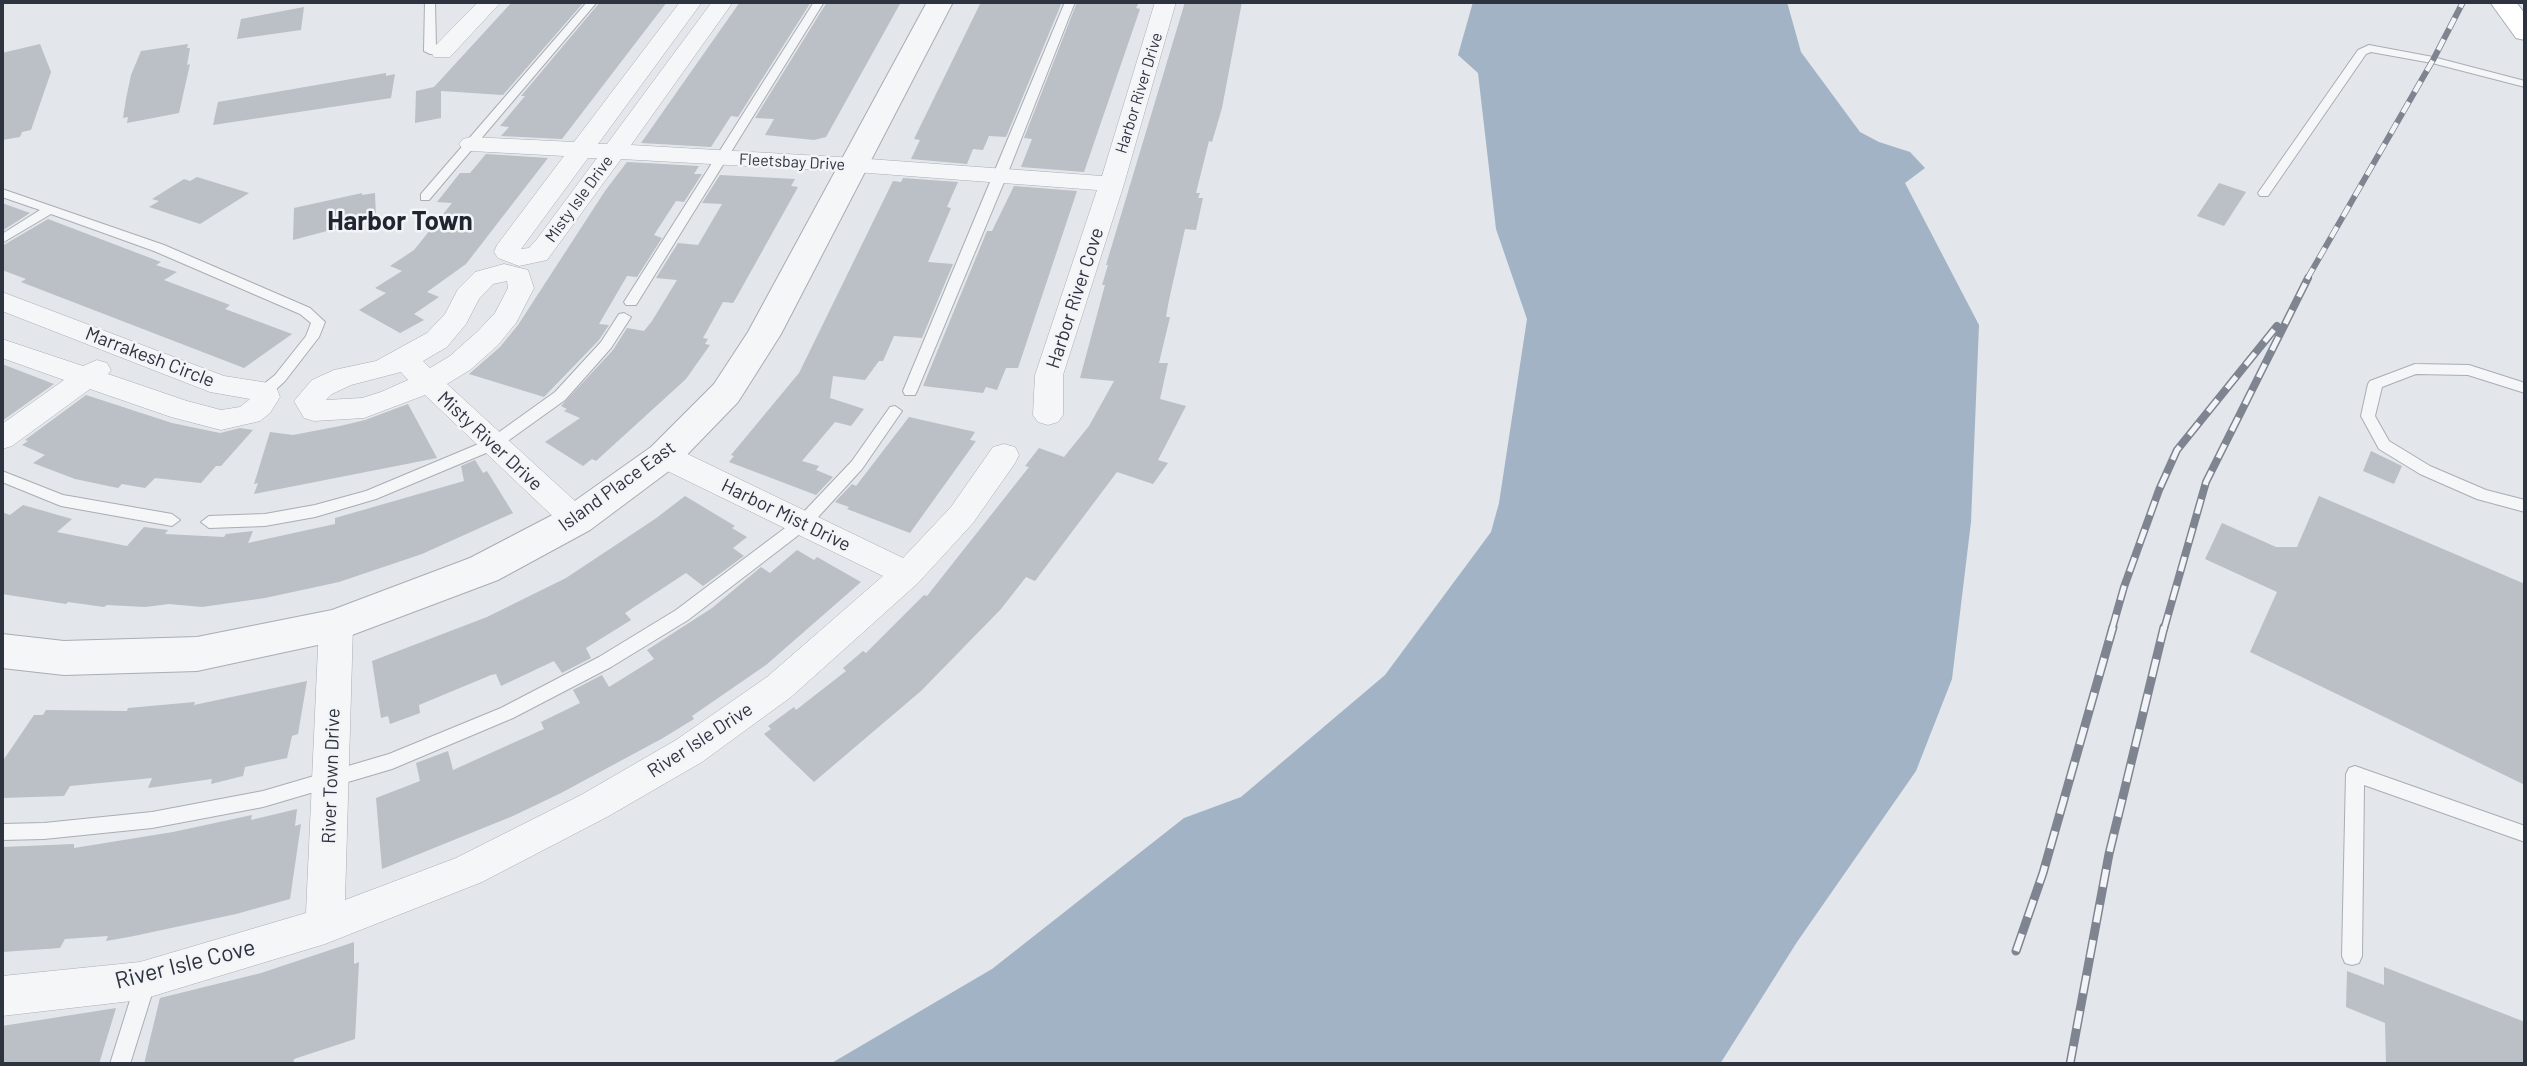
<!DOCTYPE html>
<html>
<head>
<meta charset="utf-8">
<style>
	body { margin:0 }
	#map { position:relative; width:2527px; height:1066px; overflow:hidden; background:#e3e6ea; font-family:Barlow,sans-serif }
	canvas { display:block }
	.frame { position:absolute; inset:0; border:4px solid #2d3440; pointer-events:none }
</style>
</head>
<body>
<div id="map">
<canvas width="2527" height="1066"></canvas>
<div class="frame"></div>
</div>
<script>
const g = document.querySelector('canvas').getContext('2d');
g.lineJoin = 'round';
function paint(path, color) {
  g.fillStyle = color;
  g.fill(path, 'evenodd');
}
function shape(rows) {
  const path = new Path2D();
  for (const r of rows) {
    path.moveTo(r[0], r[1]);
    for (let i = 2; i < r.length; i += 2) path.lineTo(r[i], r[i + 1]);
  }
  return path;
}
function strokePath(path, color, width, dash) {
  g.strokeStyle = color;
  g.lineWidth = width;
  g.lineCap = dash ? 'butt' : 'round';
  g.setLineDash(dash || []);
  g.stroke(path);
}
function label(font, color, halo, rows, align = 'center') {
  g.font = font + ' Barlow,sans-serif';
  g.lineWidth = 5;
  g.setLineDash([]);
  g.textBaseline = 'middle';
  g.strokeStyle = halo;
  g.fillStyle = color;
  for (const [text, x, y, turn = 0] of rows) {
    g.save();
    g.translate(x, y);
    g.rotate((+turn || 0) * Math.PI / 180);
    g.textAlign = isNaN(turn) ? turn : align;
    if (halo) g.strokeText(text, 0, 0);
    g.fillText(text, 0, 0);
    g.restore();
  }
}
paint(shape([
	[1473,2,1787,2,1801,52,1860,132,1879,142,1910,152,1925,168,1905,183,1979,325,1971,522,1952,679,1916,771,1797,942,1720,1064,830,1064,992,969,1184,818,1241,797,1385,675,1491,532,1499,503,1527,319,1496,229,1478,73,1458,55]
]), '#a2b3c5');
paint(shape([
	[512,2,584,2,503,95,441,91,441,118,415,123,416,91,434,87],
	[600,2,667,2,562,139,501,136,509,127,500,126,525,96,521,96],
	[740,2,811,2,738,117,731,116,711,147,641,143],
	[827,2,901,2,826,137,814,140,765,135,774,119,755,118],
	[981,2,1062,2,1006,137,989,136,983,150,973,149,967,164,911,159,920,140,914,139],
	[1077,2,1139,2,1136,8,1140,9,1084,172,1021,167,1032,139,1024,138],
	[1185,2,1242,2,1222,108,1212,142,1209,141,1196,193,1200,193,1198,198,1203,198,1196,230,1185,229,1169,300,1166,317,1170,317,1159,363,1168,363,1160,399,1186,406,1158,460,1168,463,1153,484,1117,472,1035,581,1026,577,1001,609,921,691,814,782,764,734,771,729,768,726,794,707,796,710,846,671,843,668,863,651,866,653,924,595,927,596,1029,467,1025,466,1039,448,1064,457,1089,426,1114,381,1080,378,1105,285,1102,285,1108,265,1106,265],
	[304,7,301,30,237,39,241,19],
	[40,44,51,72,31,130,22,132,20,137,2,140,2,53],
	[188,44,187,48,190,48,187,65,190,64,179,113,127,123,128,117,123,118,126,99,131,75,141,51],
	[386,73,386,76,395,74,391,98,213,125,218,102],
	[486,154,548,158,466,264,427,292,439,297,414,314,424,320,400,333,359,310,386,293,375,288,402,271,390,266,414,250,452,203,437,202,460,173,470,173],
	[627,162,699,166,694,174,702,174,684,202,676,201,654,235,662,238,637,277,627,276,599,324,609,325,599,340,544,397,469,374,500,347,518,325,605,191],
	[720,175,795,179,791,186,798,187,735,300,733,303,723,302,703,338,708,339,705,344,710,345,686,379,596,461,592,459,583,466,545,442,580,418,564,411,567,409,561,406,613,350,627,328,644,331,652,321,677,280,656,278,678,243,698,245,722,204,702,203],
	[197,177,249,193,200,224,149,207,159,201,152,199,184,179,190,181],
	[903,178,958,182,947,207,951,208,928,262,953,264,922,338,894,336,883,361,879,361,865,380,833,376,830,398,864,409,851,426,835,422,802,461,819,466,816,470,833,477,816,495,729,462,734,456,731,455,799,373,893,181,901,182],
	[2219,183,2246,192,2224,226,2197,216],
	[1014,186,1077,191,1018,368,1006,368,997,390,986,387,983,393,923,386,987,231,992,231],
	[362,193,362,195,375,193,376,218,293,240,294,208],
	[2,203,30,213,2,231],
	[48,219,161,262,156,265,177,272,164,280,230,305,225,309,292,334,244,368,21,282,26,279,2,270,2,246],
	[2,364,54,384,2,421],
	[86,395,172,423,220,433,240,428,253,430,221,466,216,466,201,483,155,478,145,488,122,484,118,488,75,479,33,463,45,455,22,445,28,441,25,440],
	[408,404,437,458,254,494,258,483,254,484,270,432,293,435,340,426,365,420],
	[909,417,975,432,970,440,976,441,910,533,847,509,849,507,835,502,852,484,856,486],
	[2371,451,2402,466,2394,484,2363,471],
	[475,460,483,473,487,471,513,513,422,554,339,582,265,598,202,607,169,604,145,607,107,605,104,607,68,602,66,604,2,594,2,512,10,515,23,505,72,519,57,532,127,546,144,527,168,530,165,534,224,537,226,534,253,531,248,543,335,524,335,518,464,481,461,466],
	[685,496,735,526,732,528,747,537,733,548,744,556,703,586,686,573,625,613,631,620,586,648,591,658,562,673,554,661,501,686,496,674,491,675,419,705,420,713,390,724,388,716,381,718,372,661,487,617,566,578,655,519],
	[2319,496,2525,584,2525,785,2250,652,2277,592,2205,559,2222,523,2276,547,2297,547],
	[797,550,814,560,817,557,861,582,766,665,692,716,694,719,663,738,561,793,513,816,382,869,376,798,420,781,416,763,448,751,453,770,544,729,541,722,580,703,573,690,602,675,609,687,654,659,647,650,712,608,761,567,770,573],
	[307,681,298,734,292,736,287,758,245,767,243,776,211,784,212,779,148,788,152,778,70,786,64,796,2,798,2,762,34,715,43,715,46,710,127,711,128,708,195,702,194,705],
	[297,809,295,826,301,824,290,899,236,914,134,936,106,941,108,936,65,939,60,948,2,952,2,847,74,844,74,848,173,832,252,815,251,820],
	[354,942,354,964,359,962,355,1039,294,1059,293,1064,144,1064,160,998,261,973],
	[2384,967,2525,1022,2525,1064,2386,1064,2385,1023,2346,1007,2347,971,2384,985],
	[116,1008,99,1064,2,1064,2,1026]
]), '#bbbfc6');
const service = shape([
	[425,2,435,2,436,48,446,50,446,54,430,54,424,51,425,2],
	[587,2,597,2,429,200,421,200,421,194,587,2],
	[814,2,824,2,636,305,626,305,624,302,814,2],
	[1065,2,1075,2,1007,175,917,391,915,395,905,395,903,391,1065,2],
	[2369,45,2433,57,2525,81,2525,87,2432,63,2371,52,2366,54,2268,196,2260,196,2258,193,2358,50,2369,45],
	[2,189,164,245,310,308,325,322,319,337,285,381,270,395,260,395,258,391,260,387,275,375,306,336,311,323,300,314,154,251,51,214,2,243,2,234,40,210,2,197,2,189],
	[624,313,631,317,611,348,565,400,498,448,376,499,315,517,265,526,209,528,201,522,209,516,265,514,315,505,366,491,488,440,555,392,601,342,619,314,624,313],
	[2415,364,2469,365,2525,383,2525,393,2468,375,2416,374,2382,387,2375,416,2389,441,2430,466,2486,490,2525,500,2525,512,2477,499,2420,474,2379,449,2361,416,2368,384,2370,381,2415,364],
	[895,406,902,411,862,469,809,527,688,620,611,667,513,718,392,769,263,807,152,828,44,839,2,840,2,824,44,823,152,812,263,791,389,754,501,708,599,657,676,610,797,519,852,461,890,407,895,406],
	[2,471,63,495,172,514,180,520,172,526,61,506,2,482,2,471],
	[2355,766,2525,826,2525,842,2364,785,2362,956,2359,963,2352,965,2345,963,2342,956,2346,774,2349,768,2355,766],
	[146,971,153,974,156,981,130,1064,110,1064,136,981,139,974,146,971]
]);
const minor = shape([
	[478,2,501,2,450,57,434,57,431,52,434,47,478,2],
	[680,2,702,2,598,144,607,144,712,2,733,2,631,145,855,158,1102,176,1155,2,1176,2,1124,184,1063,375,1063,415,1058,422,1048,425,1038,422,1033,415,1035,375,1097,190,855,172,621,159,547,260,519,266,498,258,494,252,497,245,564,156,471,151,463,149,459,144,463,139,471,137,574,142,680,2],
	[588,158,597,158,537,239,529,248,521,249,588,158],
	[504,264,528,270,534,288,516,323,498,345,470,370,447,384,587,512,592,520,587,528,576,532,565,528,425,395,364,418,314,421,304,418,294,401,312,380,334,370,376,361,427,333,445,314,458,289,475,272,504,264],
	[507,281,508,288,495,313,478,331,450,356,430,368,423,361,447,347,466,324,479,299,493,284,507,281],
	[401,372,408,380,381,392,362,398,326,400,332,394,351,385,401,372],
	[2,292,224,376,275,384,280,397,270,413,260,421,221,430,171,417,90,389,12,446,2,449,2,424,64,380,2,358,2,339,83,366,97,360,107,363,111,370,108,374,187,401,221,410,240,407,250,399,210,392,2,311,2,292],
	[1004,444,1015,447,1019,455,1015,463,973,523,918,583,791,697,702,762,607,817,482,882,325,944,140,1000,2,1016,2,976,140,962,306,913,319,625,324,616,336,612,348,616,353,625,345,900,456,858,581,795,676,740,767,677,883,576,653,464,649,456,653,448,664,445,675,448,903,558,951,507,993,447,1004,444]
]);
const tertiary = shape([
	[927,2,953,2,781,334,738,402,677,465,590,530,498,580,336,641,197,671,64,675,2,668,2,634,64,641,197,637,332,610,470,558,562,510,651,447,714,384,748,332,927,2]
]);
const secondary = shape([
	[2490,2,2516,2,2525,14,2525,40,2516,38,2490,2]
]);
strokePath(service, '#a9adb4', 2);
strokePath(minor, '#a9adb4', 1);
strokePath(tertiary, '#a9adb4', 2);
strokePath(secondary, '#a9adb4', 2);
paint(service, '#f5f6f8');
paint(minor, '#f5f6f8');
paint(tertiary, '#f5f6f8');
paint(secondary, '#fff');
const railFar2 = shape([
	[2307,279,2433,60,2463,2]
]);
const railFar1 = shape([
	[2112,629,2124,587,2159,490,2177,450,2277,326],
	[2164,629,2206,482,2308,278]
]);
const rail = shape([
	[2016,951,2043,873,2113,627],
	[2070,1064,2109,854,2164,627]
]);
strokePath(railFar2, '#7e8591', 6);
strokePath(railFar1, '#7e8591', 8);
strokePath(rail, '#7e8591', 9);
strokePath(railFar2, '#f3f4f7', 4.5, [12]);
strokePath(railFar1, '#f3f4f7', 5, [15]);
strokePath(rail, '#f3f4f7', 6, [18]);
label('16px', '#2d3440', '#f3f4f7', [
	["Harbor River Drive",1139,93,-73],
	["Fleetsbay Drive",792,162,3],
	["Misty Isle Drive",579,199,-54]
]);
label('19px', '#2d3440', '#f3f4f7', [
	["Harbor River Cove",1075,298,-72],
	["Marrakesh Circle",150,357,21],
	["Misty River Drive",490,441,43],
	["Island Place East",617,486,-36],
	["Harbor Mist Drive",786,515,26],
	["River Isle Drive",700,740,-33],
	["River Town Drive",331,776,-88]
]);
label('23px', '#2d3440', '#f3f4f7', [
	["River Isle Cove",185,964,-14]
]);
label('bold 26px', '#1f2531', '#f3f4f7', [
	["Harbor Town",400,221]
]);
</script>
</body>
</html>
